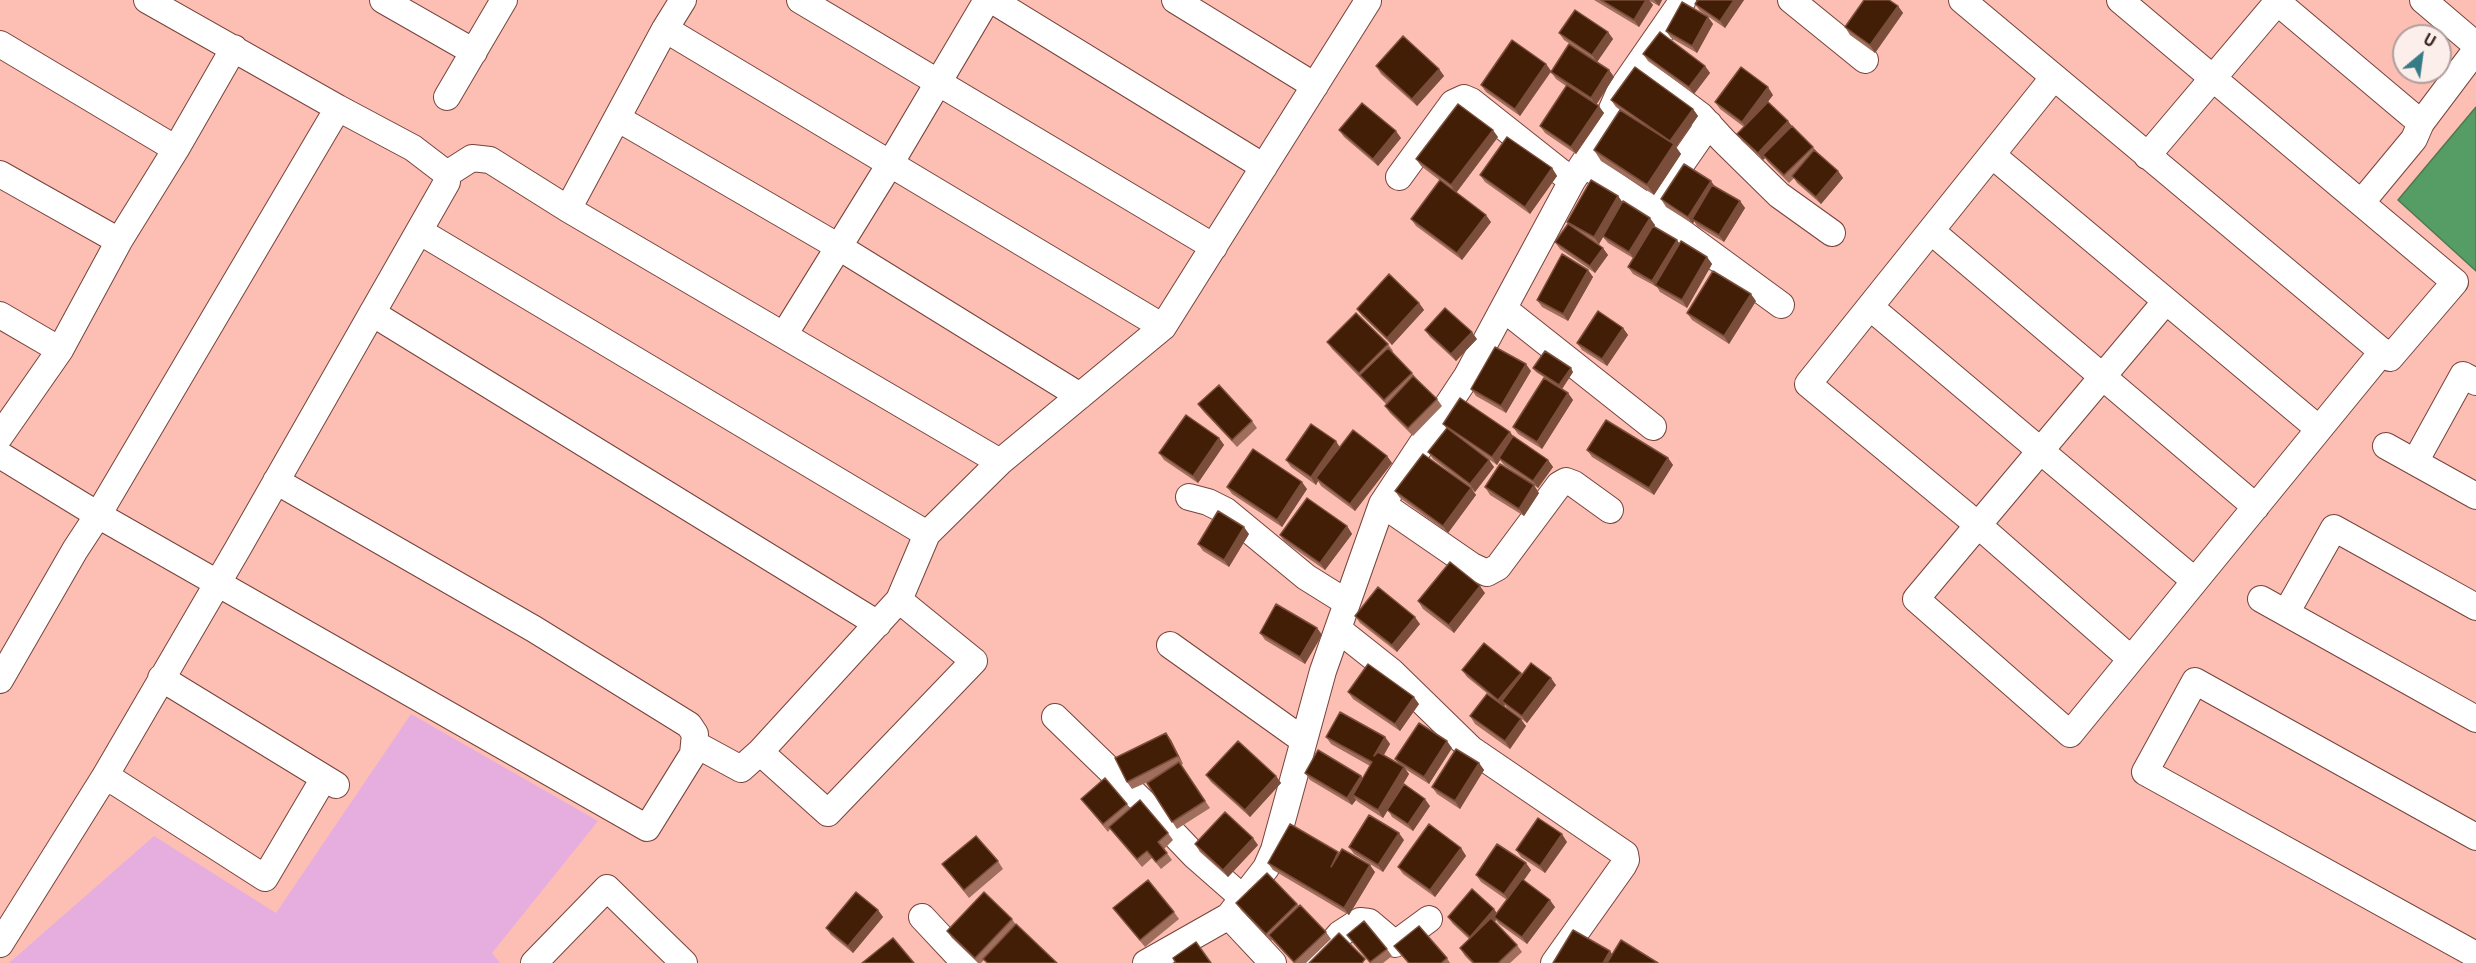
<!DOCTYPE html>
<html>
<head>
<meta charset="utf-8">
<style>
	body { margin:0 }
	#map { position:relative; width:2476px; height:963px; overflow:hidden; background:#fdbfb4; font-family:"IBM Plex Sans",sans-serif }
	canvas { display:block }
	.north { position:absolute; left:2392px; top:24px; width:60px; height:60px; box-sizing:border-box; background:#fbeeeb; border:2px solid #b09f9b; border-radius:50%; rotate:29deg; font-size:16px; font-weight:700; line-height:24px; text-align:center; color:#402824 }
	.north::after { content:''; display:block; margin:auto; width:21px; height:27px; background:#357c87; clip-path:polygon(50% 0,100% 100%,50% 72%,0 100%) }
</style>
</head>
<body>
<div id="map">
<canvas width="2476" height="963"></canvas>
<div class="north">U</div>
</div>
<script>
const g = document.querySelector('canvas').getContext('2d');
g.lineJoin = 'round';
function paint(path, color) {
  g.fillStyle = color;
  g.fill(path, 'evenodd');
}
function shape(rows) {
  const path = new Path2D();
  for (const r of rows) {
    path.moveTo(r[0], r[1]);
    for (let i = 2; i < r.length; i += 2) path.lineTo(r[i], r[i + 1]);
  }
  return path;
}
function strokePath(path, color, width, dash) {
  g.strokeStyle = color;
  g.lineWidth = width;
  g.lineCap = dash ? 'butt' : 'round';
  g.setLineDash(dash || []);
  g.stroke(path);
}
paint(shape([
	[411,714,598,821,492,953,500,963,9,963,154,836,276,913]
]), '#e5aedf');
const water = shape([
	[2476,107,2476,271,2398,200,2476,107]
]);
paint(water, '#559c65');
strokePath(water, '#4f7952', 1.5);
const minor = shape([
	[147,0,338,108,413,148,447,174],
	[383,0,474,52],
	[800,0,1214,247],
	[992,0,1264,167],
	[1175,0,1315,86],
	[1791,0,1865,60],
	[1962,0,2390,358,2455,282,2120,0],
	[2275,0,2421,123],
	[2423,0,2476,45],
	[665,29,1163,327],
	[0,44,176,149],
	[1640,70,1701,116,1723,140,1779,195,1832,233],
	[2054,77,1808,384,1978,525,2131,659],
	[447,97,504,0],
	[617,118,839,247,1080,396],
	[1992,155,2319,429],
	[2147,156,2279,0],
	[1584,164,1650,209,1781,305],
	[0,174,119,241],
	[447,174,472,158,490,160,568,209,1000,462],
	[1399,177,1453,103,1464,98,1471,101,1572,181],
	[2361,203,2414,139,2421,123,2476,50],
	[568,209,665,29,683,0],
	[1650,209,1709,124],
	[419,231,927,534],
	[1931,231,2256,507],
	[2166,301,1916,599,2070,734,2383,351],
	[1870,307,2195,581],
	[1504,309,1653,427],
	[372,313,878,624],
	[0,315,60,350],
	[784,335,890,164,987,0],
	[0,436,60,350,119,241,176,149,234,48],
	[2386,446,2476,496],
	[0,455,98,515,75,550,0,680],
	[2415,462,2463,375,2476,382],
	[276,481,534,629,689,725,695,734,693,754,647,828,98,515,338,108],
	[1189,497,1208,502,1226,511,1306,577,1346,602],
	[1382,504,1472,566,1487,573,1498,567,1559,485,1566,481,1574,484,1610,510],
	[2261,599,2476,719],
	[2286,613,2334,528,2476,607],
	[1339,630,1392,672,1471,749,1625,854,1626,860,1623,866,1554,963],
	[1170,645,1303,740],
	[161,678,336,785],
	[1055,717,1149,808,1195,856,1244,899],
	[695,744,741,769,760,752,899,600,927,534,1000,462,1163,327,1368,1,1366,0],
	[760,752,828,813,974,661,899,600],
	[104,778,117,783,265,878,324,778],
	[2476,837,2195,681,2145,772,2476,955],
	[1229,916,1273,963],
	[922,917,965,963],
	[0,944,104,778,237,550,447,182,447,174],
	[534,963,607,888,684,963],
	[1146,963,1229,916,1266,868,1274,850,1323,671,1382,504,1467,376,1572,181,1597,143,1620,91,1683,0],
	[1315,963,1340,934,1360,921,1369,922,1395,944,1429,919]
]);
strokePath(minor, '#76433b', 28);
strokePath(minor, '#fff', 26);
paint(shape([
	[1594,0,1662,0,1659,6,1650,1,1653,5,1639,27],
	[1698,0,1744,0,1725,28,1700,11,1695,4],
	[1898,6,1903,13,1875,53,1850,35,1845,27],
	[1708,17,1713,24,1697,53,1671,38,1666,31],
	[1608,32,1613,39,1597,62,1564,40,1559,33],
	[1643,54,1705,66,1710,73,1694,94,1648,61],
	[1546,64,1551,71,1609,70,1614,77,1596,105,1604,113,1576,154,1545,133,1540,126,1566,86,1556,79,1551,72,1520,116,1486,92,1481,85],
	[1376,66,1439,69,1444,76,1417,106,1381,74],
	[1773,95,1767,103,1788,121,1792,126,1813,147,1817,152,1838,171,1843,178,1821,204,1797,183,1794,178,1789,183,1768,162,1765,158,1763,160,1742,141,1737,134,1744,127,1720,109,1715,102],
	[1611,100,1693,109,1698,116,1676,147,1681,154,1654,195,1601,161,1594,150,1620,110,1616,107],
	[1339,130,1401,138,1378,166,1344,137],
	[1498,137,1456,193,1421,166,1416,159],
	[1552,168,1557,176,1530,214,1485,182,1480,175],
	[1714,187,1740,201,1745,208,1724,242,1697,226,1694,221,1693,224,1666,207,1661,199],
	[1618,196,1623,203,1655,225,1654,227,1679,244,1707,257,1712,264,1687,308,1660,292,1657,287,1633,274,1628,267,1633,258,1608,243,1603,237,1599,244,1608,255,1595,273,1560,249,1555,242,1570,225,1567,222],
	[1411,219,1491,222,1462,260,1416,226],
	[1588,270,1593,277,1568,321,1542,307,1537,300],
	[1756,301,1729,344,1692,320,1687,313],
	[1419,303,1424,310,1392,345,1362,316,1357,309],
	[1623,328,1628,335,1607,366,1582,350,1577,343],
	[1425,330,1477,339,1456,361,1430,337],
	[1327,342,1388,344,1393,351,1392,352,1412,373,1417,379,1437,399,1442,406,1413,436,1390,413,1385,406,1386,404,1332,349],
	[1533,368,1573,372,1562,389,1536,372],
	[1531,371,1506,413,1476,396,1471,389],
	[1568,393,1573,400,1542,449,1518,434,1513,427],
	[1198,404,1252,421,1257,428,1237,447,1203,411],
	[1443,424,1510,432,1513,436,1548,460,1553,467,1538,488,1504,465,1500,460,1497,465,1473,448,1489,460,1494,467,1475,492,1433,459,1428,452,1447,429],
	[1219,438,1224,445,1198,483,1164,460,1159,453],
	[1340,447,1387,456,1392,463,1355,511,1321,486,1318,481,1316,485,1291,467,1286,460],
	[1587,450,1668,458,1673,465,1654,495,1592,457],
	[1227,487,1307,489,1282,527,1232,494],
	[1485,487,1539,493,1524,516,1490,495],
	[1471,488,1476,495,1448,533,1400,498,1395,491],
	[1347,526,1352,534,1325,570,1285,542,1280,535],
	[1249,534,1229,567,1203,551,1198,544],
	[1485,593,1454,633,1423,609,1418,601],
	[1355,616,1420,624,1397,652,1360,623],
	[1317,628,1322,635,1305,664,1265,640,1260,633],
	[1462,670,1521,673,1522,675,1556,685,1527,723,1507,708,1505,705,1504,706,1526,726,1510,749,1475,724,1470,716,1493,698,1467,677],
	[1348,692,1419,704,1400,731,1353,699],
	[1166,733,1171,740,1183,764,1181,765,1210,808,1177,829,1147,783,1150,781,1132,789,1127,782],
	[1326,737,1385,737,1390,744,1384,755,1400,765,1395,759,1452,748,1429,784,1405,769,1409,774,1393,801,1430,806,1413,831,1392,817,1388,810,1383,818,1358,802,1356,800,1352,805,1310,780,1305,773,1361,776,1363,778,1370,766,1331,744],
	[1479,763,1484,770,1460,809,1437,794,1432,787],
	[1206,775,1276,776,1281,783,1250,817,1211,782],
	[1081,799,1127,804,1130,809,1168,833,1173,840,1164,849,1172,860,1161,869,1152,858,1142,867,1110,829,1108,832],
	[1404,840,1383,872,1354,854,1349,847],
	[1567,842,1545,873,1521,857,1516,850],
	[1195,844,1258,845,1228,877,1200,852],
	[1461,848,1466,856,1435,897,1403,874,1398,867],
	[1339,853,1375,872,1349,915,1273,870,1268,863],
	[998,861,1003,869,969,898,942,864],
	[1531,870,1524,880,1555,907,1527,944,1499,924,1496,920,1494,922,1517,945,1522,952,1510,963,1472,963,1465,956,1460,948,1469,939,1453,924,1448,917,1497,913,1507,900,1481,882,1476,875],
	[1236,903,1297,904,1326,932,1331,939,1306,963,1294,963,1272,940,1271,941,1241,910],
	[1113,908,1174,912,1179,919,1145,947],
	[878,910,883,917,853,953,831,935,826,928],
	[1012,919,1016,925,1057,963,986,963,984,960,981,963,978,963,952,938,947,931],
	[1347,935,1387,949,1392,956,1383,963,1370,963],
	[1394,946,1447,958,1450,963,1408,963]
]), '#a06e5d');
paint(shape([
	[1646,0,1649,0,1653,5,1639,27,1634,20],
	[1654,0,1662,0,1659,6],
	[1734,0,1744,0,1725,28,1720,21],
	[1898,6,1903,13,1875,53,1870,45],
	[1708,17,1713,24,1697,53,1692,46],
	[1608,32,1613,39,1597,62,1592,55],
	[1546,64,1551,71,1520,116,1515,109],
	[1705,66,1710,73,1694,94,1689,87],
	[1439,69,1444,76,1417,106,1412,99],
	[1609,70,1614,77,1596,105,1591,98],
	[1768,87,1773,95,1747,129,1742,122],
	[1599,106,1604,113,1576,154,1571,147],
	[1693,109,1698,116,1676,147,1681,154,1654,195,1647,185,1669,142],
	[1788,121,1793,128,1763,155,1765,158,1763,160,1758,153],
	[1493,130,1498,137,1456,193,1451,185],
	[1396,131,1401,138,1378,166,1373,159],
	[1552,168,1557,176,1530,214,1525,207],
	[1838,171,1843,178,1821,204,1816,197],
	[1711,181,1716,188,1692,219,1694,221,1693,224,1688,217],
	[1618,196,1623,203,1599,244,1594,237],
	[1740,201,1745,208,1724,242,1719,235],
	[1486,215,1491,222,1462,260,1457,253],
	[1650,218,1655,225,1634,259,1629,252],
	[1677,240,1682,247,1655,285,1652,281],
	[1603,248,1608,255,1595,273,1590,266],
	[1707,257,1712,264,1687,308,1682,300],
	[1588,270,1593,277,1568,321,1563,314],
	[1751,294,1756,301,1729,344,1724,336],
	[1419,303,1424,310,1392,345,1387,338],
	[1623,328,1628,335,1607,366,1602,359],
	[1472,332,1477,339,1456,361,1451,354],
	[1526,364,1531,371,1506,413,1501,406],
	[1571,368,1573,372,1562,389,1559,385],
	[1568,393,1573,400,1542,449,1537,442],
	[1510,432,1515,439,1499,458,1500,460,1497,465,1492,457],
	[1219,438,1224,445,1198,483,1193,476],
	[1336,441,1341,449,1316,478,1318,481,1316,485,1311,477],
	[1387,456,1392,463,1355,511,1350,504],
	[1668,458,1673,465,1654,495,1649,488],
	[1489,460,1494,467,1475,492,1470,484],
	[1548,460,1553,467,1538,488,1533,481],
	[1302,482,1307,489,1282,527,1277,520],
	[1534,485,1539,493,1524,516,1519,509],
	[1471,488,1476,495,1448,533,1443,526],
	[1347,526,1352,534,1325,570,1320,563],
	[1244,527,1249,534,1229,567,1224,560],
	[1480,586,1485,593,1454,633,1449,625],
	[1415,617,1420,624,1397,652,1392,645],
	[1317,628,1322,635,1305,664,1300,657],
	[1521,673,1526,680,1502,701,1505,705,1503,707,1498,700],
	[1551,678,1556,685,1527,723,1522,716],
	[1414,697,1419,704,1400,731,1395,724],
	[1521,719,1526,726,1510,749,1505,741],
	[1166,733,1171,740,1183,764,1178,756],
	[1385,737,1390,744,1379,763,1374,756],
	[1447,741,1452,748,1429,784,1424,777],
	[1479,763,1484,770,1460,809,1455,801],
	[1404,767,1409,774,1383,818,1378,810],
	[1276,776,1281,783,1250,817,1245,810],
	[1361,776,1366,783,1353,795,1356,800,1352,805,1347,798],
	[1425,799,1430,806,1413,831,1408,824],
	[1399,833,1404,840,1383,872,1378,865],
	[1562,834,1567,842,1545,873,1540,866],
	[1253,838,1258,845,1228,877,1223,870],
	[1461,848,1466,856,1435,897,1430,890],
	[1526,863,1531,870,1509,901,1504,894],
	[1370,865,1375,872,1349,915,1344,908],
	[1550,900,1555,907,1527,944,1522,937],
	[1494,909,1499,916,1494,917,1496,920,1475,944,1470,937],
	[878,910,883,917,853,953,848,946],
	[1610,951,1615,958,1612,963,1603,963]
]), '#7a4e3a');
const building = shape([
	[1601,0,1646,0,1634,20,1601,0],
	[1698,0,1734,0,1720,21,1695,4,1698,0],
	[1864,0,1889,0,1898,6,1870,45,1845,27,1864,0],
	[1682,2,1708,17,1692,46,1666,31,1682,2],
	[1575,10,1608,32,1592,55,1559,33,1575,10],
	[1660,32,1705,66,1689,87,1643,54,1660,32],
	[1403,36,1439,69,1412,99,1376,66,1403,36],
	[1512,40,1546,64,1515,109,1481,85,1512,40],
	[1569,44,1609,70,1591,98,1551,72,1569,44],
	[1635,67,1693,109,1670,141,1611,100,1635,67],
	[1741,67,1768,87,1742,122,1715,102,1741,67],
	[1567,85,1599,106,1571,147,1540,126,1567,85],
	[1768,102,1788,121,1758,153,1737,134,1768,102],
	[1362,103,1396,131,1373,159,1339,130,1362,103],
	[1458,104,1493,130,1451,185,1416,159,1458,104],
	[1620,110,1674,144,1647,185,1594,150,1620,110],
	[1792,126,1813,147,1784,175,1763,155,1792,126],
	[1507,137,1552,168,1525,207,1480,175,1507,137],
	[1814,150,1838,171,1816,197,1792,176,1814,150],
	[1684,164,1711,181,1688,217,1661,199,1684,164],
	[1440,180,1486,215,1457,253,1411,219,1440,180],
	[1591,180,1618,196,1594,237,1567,222,1591,180],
	[1712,185,1740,201,1719,235,1692,219,1712,185],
	[1623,201,1650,218,1629,252,1603,236,1623,201],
	[1568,224,1603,248,1590,266,1555,242,1568,224],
	[1653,226,1677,240,1652,281,1628,267,1653,226],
	[1681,241,1707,257,1682,300,1655,285,1681,241],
	[1562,254,1588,270,1563,314,1537,300,1562,254],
	[1713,271,1751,294,1724,336,1687,313,1713,271],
	[1389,274,1419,303,1387,338,1357,309,1389,274],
	[1445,308,1472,332,1451,354,1425,330,1445,308],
	[1598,311,1623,328,1602,359,1577,343,1598,311],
	[1356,313,1388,344,1359,373,1327,342,1356,313],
	[1495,347,1526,364,1501,406,1471,389,1495,347],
	[1388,348,1412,373,1384,400,1360,375,1388,348],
	[1545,351,1571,368,1559,385,1533,368,1545,351],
	[1413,376,1437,399,1408,428,1385,406,1413,376],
	[1544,378,1568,393,1537,442,1513,427,1544,378],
	[1219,385,1252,421,1232,440,1198,404,1219,385],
	[1460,398,1510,432,1492,457,1443,424,1460,398],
	[1186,415,1219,438,1193,476,1159,453,1186,415],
	[1606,420,1668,458,1649,488,1587,450,1606,420],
	[1311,424,1336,441,1311,477,1286,460,1311,424],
	[1447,428,1489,460,1470,484,1428,452,1447,428],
	[1353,430,1387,456,1350,504,1316,478,1353,430],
	[1513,436,1548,460,1533,481,1499,458,1513,436],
	[1253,449,1302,482,1277,520,1227,487,1253,449],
	[1423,454,1471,488,1443,526,1395,491,1423,454],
	[1500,464,1534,485,1519,509,1485,487,1500,464],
	[1307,498,1347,526,1320,563,1280,535,1307,498],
	[1218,511,1244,527,1224,560,1198,544,1218,511],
	[1450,562,1480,586,1449,625,1418,601,1450,562],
	[1378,587,1415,617,1392,645,1355,616,1378,587],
	[1276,604,1317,628,1300,657,1260,633,1276,604],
	[1484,643,1521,673,1498,700,1462,670,1484,643],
	[1531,663,1551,678,1522,716,1502,701,1531,663],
	[1368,664,1414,697,1395,724,1348,692,1368,664],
	[1487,694,1521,719,1505,741,1470,716,1487,694],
	[1340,712,1385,737,1374,756,1378,752,1404,767,1378,810,1353,795,1372,762,1326,737,1340,712],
	[1419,723,1447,741,1424,777,1395,759,1419,723],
	[1166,733,1178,756,1127,782,1115,758,1166,733],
	[1238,741,1276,776,1245,810,1206,775,1238,741],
	[1456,749,1479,763,1455,801,1432,787,1456,749],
	[1318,750,1361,776,1347,798,1305,773,1318,750],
	[1179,762,1205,801,1172,822,1147,783,1179,762],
	[1105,778,1127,804,1103,824,1081,799,1105,778],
	[1404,784,1425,799,1408,824,1387,810,1404,784],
	[1140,800,1168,833,1158,842,1167,853,1156,862,1147,851,1137,859,1109,827,1140,800],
	[1225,812,1253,838,1223,870,1195,844,1225,812],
	[1369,815,1399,833,1378,865,1349,847,1369,815],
	[1538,818,1562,834,1540,866,1516,850,1538,818],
	[1290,824,1338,852,1331,867,1342,849,1370,865,1344,908,1268,863,1290,824],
	[1429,824,1461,848,1430,890,1398,867,1429,824],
	[976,836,998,861,964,890,942,864,976,836],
	[1497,844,1526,863,1504,894,1476,875,1497,844],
	[1267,873,1297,904,1266,934,1236,903,1267,873],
	[1522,879,1550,900,1522,937,1494,917,1522,879],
	[1148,880,1174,912,1140,940,1113,908,1148,880],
	[1472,889,1494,909,1470,937,1448,917,1472,889],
	[856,892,878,910,848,946,826,928,856,892],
	[984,892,1012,919,975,958,947,931,984,892],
	[1300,905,1326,932,1294,962,1269,935,1300,905],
	[1491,918,1517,945,1498,963,1474,963,1460,948,1491,918],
	[1364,921,1387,949,1370,962,1347,935,1364,921],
	[1016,924,1057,963,988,963,983,959,1016,924],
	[1419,926,1447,958,1441,963,1409,963,1394,946,1419,926],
	[1573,930,1610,951,1603,963,1553,963,1573,930],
	[1339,933,1365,959,1362,963,1309,963,1339,933],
	[893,938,914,963,862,963,893,938],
	[1621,940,1658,963,1607,963,1621,940],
	[1196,942,1211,963,1176,963,1173,958,1196,942]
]);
paint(building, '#421e06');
strokePath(building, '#7a4e3a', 1.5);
</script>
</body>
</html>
